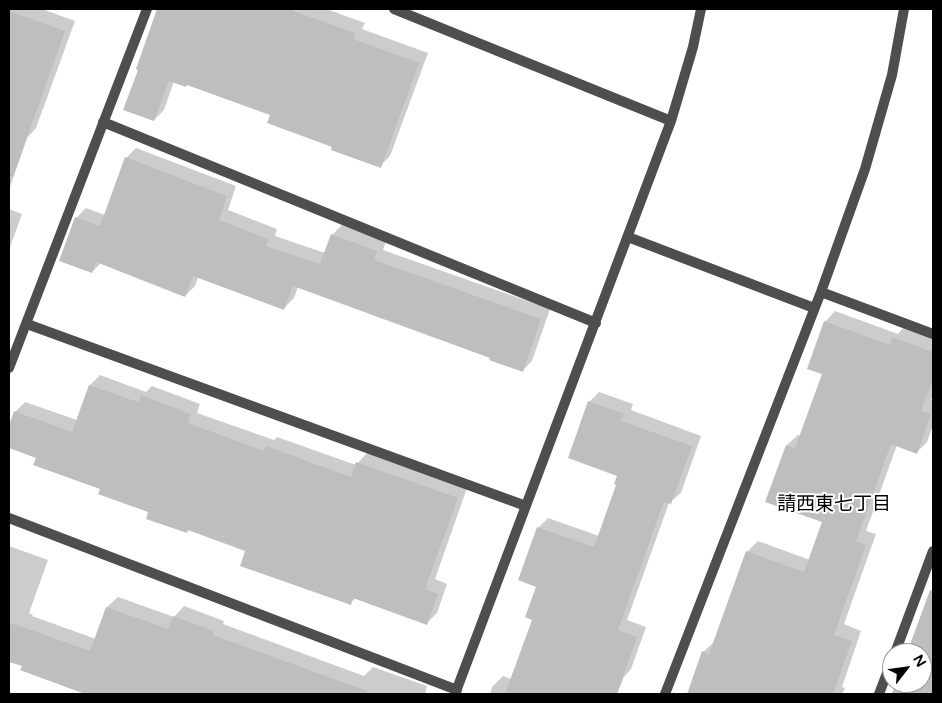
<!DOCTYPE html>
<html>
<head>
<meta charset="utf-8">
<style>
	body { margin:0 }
	#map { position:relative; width:942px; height:703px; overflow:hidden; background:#fff; font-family:"Varela Round",sans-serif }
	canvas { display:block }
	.frame { position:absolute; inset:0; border:10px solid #000; pointer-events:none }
	.north { position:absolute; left:882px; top:643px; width:50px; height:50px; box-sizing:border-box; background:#fff; border:1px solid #999; border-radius:50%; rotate:60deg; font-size:14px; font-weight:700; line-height:20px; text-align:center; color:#000 }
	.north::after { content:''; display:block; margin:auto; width:18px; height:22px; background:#000; clip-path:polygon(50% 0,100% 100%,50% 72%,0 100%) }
</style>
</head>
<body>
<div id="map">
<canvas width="942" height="703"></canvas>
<div class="frame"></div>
<div class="north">N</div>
</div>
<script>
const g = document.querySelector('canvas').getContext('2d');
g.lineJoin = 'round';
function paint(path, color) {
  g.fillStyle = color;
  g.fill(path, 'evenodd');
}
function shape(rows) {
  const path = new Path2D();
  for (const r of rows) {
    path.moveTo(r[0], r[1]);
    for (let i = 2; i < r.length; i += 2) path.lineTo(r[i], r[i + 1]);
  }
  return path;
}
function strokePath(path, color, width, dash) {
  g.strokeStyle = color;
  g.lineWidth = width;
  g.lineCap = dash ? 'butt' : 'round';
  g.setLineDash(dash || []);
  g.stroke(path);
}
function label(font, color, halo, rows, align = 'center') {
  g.font = font + ' "Varela Round","Noto Sans JP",sans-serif';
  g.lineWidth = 4;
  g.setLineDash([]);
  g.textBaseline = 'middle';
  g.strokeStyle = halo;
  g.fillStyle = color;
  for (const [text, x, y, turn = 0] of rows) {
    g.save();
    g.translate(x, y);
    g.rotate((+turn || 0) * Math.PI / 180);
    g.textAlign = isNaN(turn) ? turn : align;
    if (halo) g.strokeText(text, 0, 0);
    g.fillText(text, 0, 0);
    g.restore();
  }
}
paint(shape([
	[9,9,42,9,75,21,36,128,27,138,9,190],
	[169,9,326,9,365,23,362,29,428,53,390,156,380,166,333,147,271,114,188,84,174,81,164,110,154,120,167,16],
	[136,148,236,186,228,210,277,229,275,236,325,253,332,235,342,225,386,241,383,250,550,309,532,361,522,371,491,357,298,287,294,298,284,308,198,277,195,286,185,296,101,263,92,272,76,218,86,208,105,215,126,158],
	[9,209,22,214,9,250],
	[835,311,898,334,904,327,933,338,933,395,931,400,933,401,933,425,927,442,916,453,897,445,866,531,876,534,844,624,861,631,842,687,845,688,842,694,688,694,703,652,714,642,747,552,758,541,810,560,823,522,767,501,787,445,798,435,801,436,823,373,825,322],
	[100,375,146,392,152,386,200,404,197,413,274,440,277,437,356,465,367,453,467,488,435,579,447,584,437,613,427,623,356,598,350,603,247,550,190,529,186,532,150,512,37,457,9,447,9,430,15,412,25,402,77,420,90,385],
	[599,392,633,404,631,410,701,436,681,493,669,503,627,620,646,627,631,669,624,677,617,694,490,694,492,687,503,676,511,679,534,619,538,586,538,528,548,518,599,536,618,484,619,475,589,402],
	[9,546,48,560,29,613,33,615,32,616,96,639,107,607,118,597,174,617,184,606,224,621,223,624,364,676,373,667,427,686,425,694,87,694,22,670,23,665,9,660],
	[924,627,933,631,933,688,930,691,908,683,922,683,922,653,908,653]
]), '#0003');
paint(shape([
	[157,9,288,9,355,33,353,39,419,63,381,168,331,150,332,147,267,123,270,115,187,85,186,87,169,81,154,121,123,110,138,70,136,69],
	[9,11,65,31,13,177,9,176],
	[125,157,227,196,219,220,268,239,266,246,320,264,331,234,377,251,374,260,541,319,523,372,489,360,490,358,293,286,284,310,193,276,185,297,96,262,92,273,59,261,75,217,100,226],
	[824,321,890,345,892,337,933,352,933,379,921,411,931,414,917,454,891,444,856,541,866,545,834,635,852,641,833,694,687,694,702,651,709,654,746,551,804,572,822,522,765,502,786,445,795,448,822,374,807,369],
	[89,385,138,402,141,395,191,414,188,423,264,451,266,446,351,477,356,462,458,498,425,589,438,594,427,625,353,598,351,605,240,566,245,551,188,530,187,533,146,519,148,512,98,494,100,489,33,465,36,458,9,448,9,426,14,411,72,432],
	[588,401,624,414,621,421,692,446,671,504,664,502,618,630,637,637,617,694,505,694,532,620,525,617,536,587,518,580,537,527,594,547,616,485,614,484,617,476,568,458],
	[930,590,933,591,933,694,892,694,896,683,922,683,922,653,907,653],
	[106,607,168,629,173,616,214,631,213,635,367,691,366,694,85,694,20,670,22,666,9,662,9,622,90,651]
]), '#bebebe');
strokePath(shape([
	[394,9,671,121],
	[103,122,596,323],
	[628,237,814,308],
	[821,292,933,334],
	[27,324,526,506],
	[9,368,147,9],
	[9,518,457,690],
	[895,653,933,551],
	[455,694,671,121,693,47,701,9],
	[665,694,821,292,865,169,892,75,904,9],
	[879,694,892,660]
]), '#4e4e4e', 10);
label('19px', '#000', '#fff', [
	["請西東七丁目",834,505]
]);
</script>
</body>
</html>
